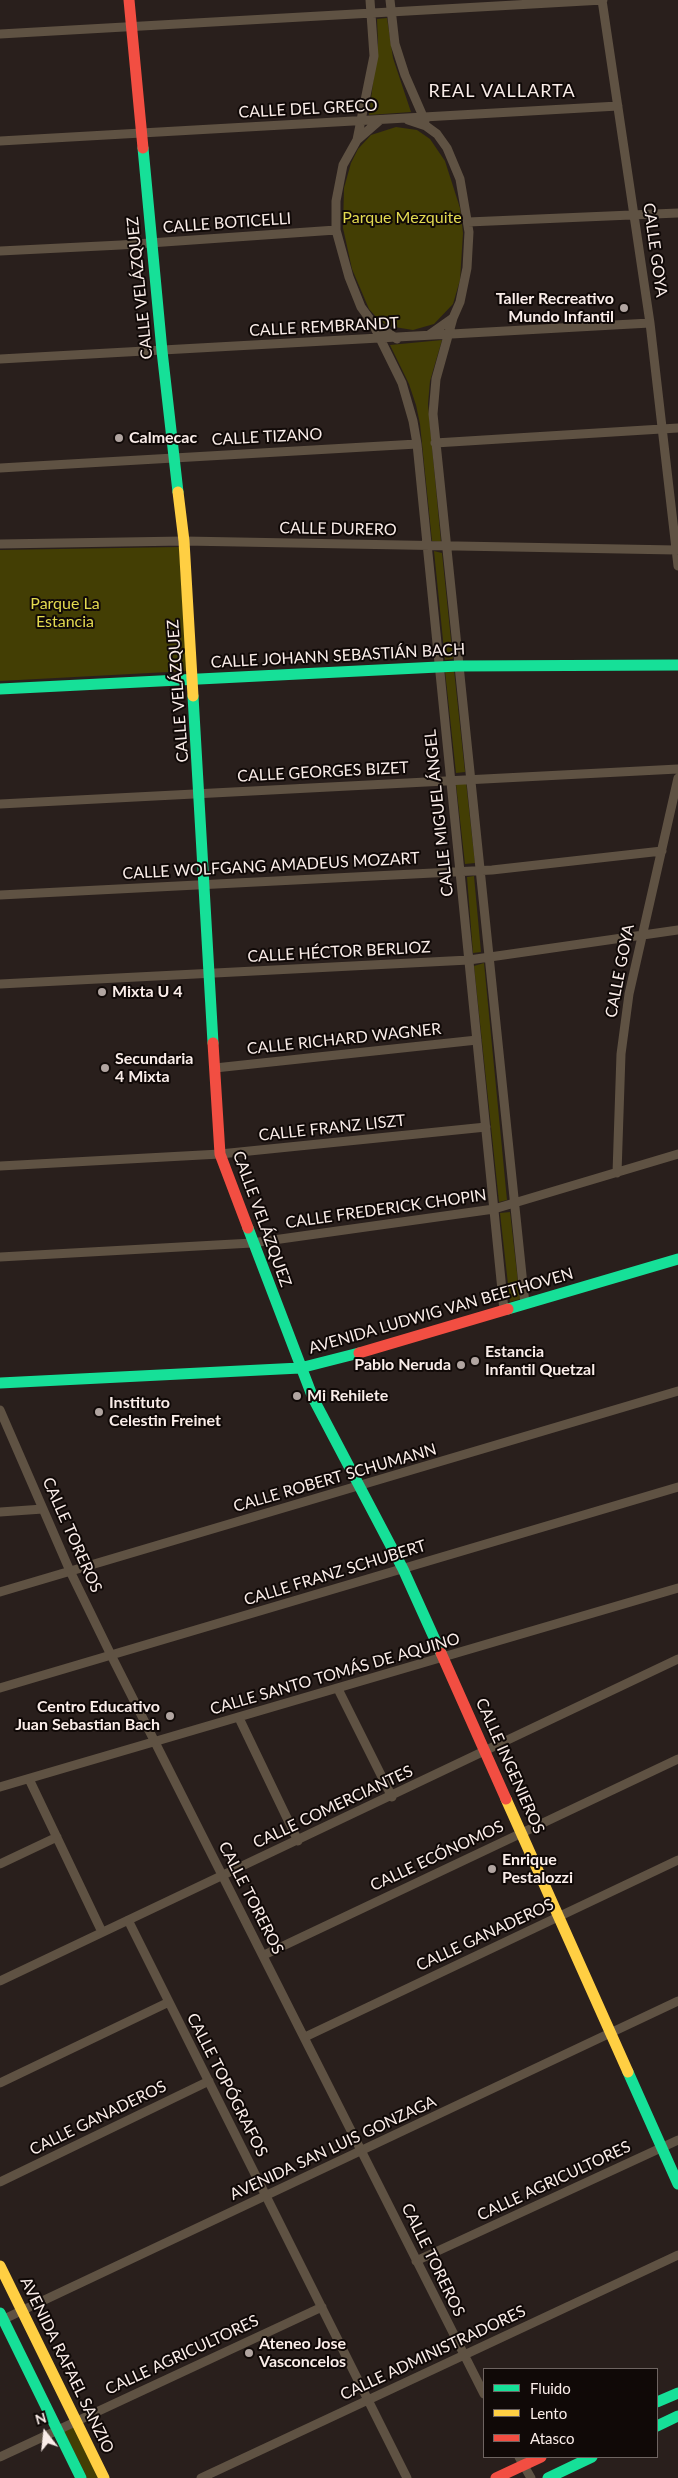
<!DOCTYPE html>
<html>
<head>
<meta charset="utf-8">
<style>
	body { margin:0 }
	#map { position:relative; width:678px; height:2478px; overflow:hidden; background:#291f1c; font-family:Lato,sans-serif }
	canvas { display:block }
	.legend { position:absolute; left:483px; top:2368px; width:175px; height:90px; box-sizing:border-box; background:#100907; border:1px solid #6e6461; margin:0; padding:6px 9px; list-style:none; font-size:15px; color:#faede9 }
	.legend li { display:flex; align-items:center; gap:10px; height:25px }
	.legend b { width:25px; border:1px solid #6e6461 }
	.north { position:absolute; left:20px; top:2408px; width:50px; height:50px; -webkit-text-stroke:4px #100907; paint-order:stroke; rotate:344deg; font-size:14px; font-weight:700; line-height:20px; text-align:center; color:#faede9 }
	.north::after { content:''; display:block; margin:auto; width:18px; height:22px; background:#faede9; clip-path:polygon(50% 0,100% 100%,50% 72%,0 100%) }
</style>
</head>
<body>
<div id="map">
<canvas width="678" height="2478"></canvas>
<ul class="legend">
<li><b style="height:6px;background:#16e098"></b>Fluido</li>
<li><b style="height:6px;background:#ffcf43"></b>Lento</li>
<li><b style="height:6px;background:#f24e42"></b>Atasco</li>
</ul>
<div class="north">N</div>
</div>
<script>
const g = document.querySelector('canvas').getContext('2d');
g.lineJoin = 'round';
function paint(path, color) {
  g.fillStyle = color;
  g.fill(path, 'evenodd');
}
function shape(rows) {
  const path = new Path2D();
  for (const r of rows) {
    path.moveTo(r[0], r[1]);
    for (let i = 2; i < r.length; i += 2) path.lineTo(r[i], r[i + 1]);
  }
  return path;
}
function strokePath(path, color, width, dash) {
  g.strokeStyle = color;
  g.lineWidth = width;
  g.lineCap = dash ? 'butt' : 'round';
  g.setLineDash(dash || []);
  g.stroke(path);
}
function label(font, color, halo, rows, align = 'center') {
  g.font = font + ' Lato,sans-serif';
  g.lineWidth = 4;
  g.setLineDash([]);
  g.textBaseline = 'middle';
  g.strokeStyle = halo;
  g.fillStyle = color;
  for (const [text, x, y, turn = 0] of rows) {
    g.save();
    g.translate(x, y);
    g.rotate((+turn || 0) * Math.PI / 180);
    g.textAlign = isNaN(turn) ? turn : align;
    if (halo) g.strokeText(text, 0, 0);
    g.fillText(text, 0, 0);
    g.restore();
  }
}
paint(shape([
	[387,18,393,58,411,112,369,115,378,43,377,19],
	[396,127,417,130,430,139,445,161,460,208,463,233,460,280,453,304,434,324,413,330,388,326,378,319,369,309,352,269,343,228,344,188,351,163,358,149,371,135],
	[442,340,430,381,428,404,441,542,432,541,420,424,416,405,409,384,390,345],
	[179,547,187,671,0,681,0,550],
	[434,551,442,553,453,659,445,660],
	[454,670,465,772,456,773,445,671],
	[466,782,475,863,465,864,456,784],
	[474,876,481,952,473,953,467,877],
	[484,963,507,1200,499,1202,474,966],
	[510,1212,520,1299,510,1302,500,1213],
	[75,2426,100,2478,87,2478,64,2431]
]), '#433e04');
strokePath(shape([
	[390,0,395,44,405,75,425,121],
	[602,0,650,323,678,566],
	[0,34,603,0],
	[380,120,357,140,343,165,336,201,336,230,349,277,361,307,372,322,397,339],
	[408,120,426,126,437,134,447,148,460,179,469,232,467,268,460,302,453,318,429,335],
	[357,140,374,56,370,0],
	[0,141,618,106],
	[468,222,678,213],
	[0,251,121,245,336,230],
	[453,318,436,379,433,414,525,1304],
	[372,322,402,383,413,421,417,444,504,1310],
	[0,359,650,323],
	[435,443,678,428],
	[0,468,417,444],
	[0,544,184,541,676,550],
	[0,804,678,769],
	[0,895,492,870,662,851],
	[0,984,469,960,678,930],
	[215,1068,477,1040],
	[0,1166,220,1154,486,1127],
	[617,1173,621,1054,629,994,678,778],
	[0,1257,252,1243,494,1209,678,1154],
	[0,1410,70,1571,111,1655,484,2394],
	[0,1512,43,1509],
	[0,1592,678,1391],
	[0,1688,678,1487],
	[338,1689,392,1797],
	[239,1718,298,1841],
	[29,1779,102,1932],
	[0,1787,678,1588],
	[0,1864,57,1837],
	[128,1920,407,2478],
	[264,1955,678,1759],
	[0,1981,678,1659],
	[305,2037,678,1860],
	[0,2083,169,2002],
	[0,2182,209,2081],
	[416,2261,678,2140],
	[0,2321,678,2001],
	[0,2457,322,2307],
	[519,2457,531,2478],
	[201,2478,678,2255]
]), '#5f5243', 9);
strokePath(shape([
	[143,148,162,351,178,492],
	[0,689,458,666,678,665],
	[193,696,213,1043],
	[248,1228,313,1398,403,1569,441,1653],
	[508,1309,678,1259],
	[0,1383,300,1368,359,1353],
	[628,2072,678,2184],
	[0,2313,81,2478],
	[657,2402,678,2393],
	[657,2426,678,2416],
	[548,2478,592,2457]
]), '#16e098', 11);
strokePath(shape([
	[178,492,184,541,193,696],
	[506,1799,628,2072],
	[0,2266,104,2478]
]), '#ffcf43', 11);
strokePath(shape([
	[129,0,143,148],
	[213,1043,220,1154,248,1228],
	[359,1353,508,1309],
	[441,1653,506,1799],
	[496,2478,541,2457]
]), '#f24e42', 11);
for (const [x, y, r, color] of [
	[624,308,5,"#b1a5a1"],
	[119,438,5,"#b1a5a1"],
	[102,992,5,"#b1a5a1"],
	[105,1068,5,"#b1a5a1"],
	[475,1361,5,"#b1a5a1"],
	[461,1365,5,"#b1a5a1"],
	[297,1396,5,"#b1a5a1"],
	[99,1412,5,"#b1a5a1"],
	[170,1716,5,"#b1a5a1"],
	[492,1869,5,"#b1a5a1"],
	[249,2353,5,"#b1a5a1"]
]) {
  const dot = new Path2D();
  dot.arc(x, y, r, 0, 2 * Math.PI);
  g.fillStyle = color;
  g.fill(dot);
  strokePath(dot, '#100907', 2);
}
label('16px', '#faede9', '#100907', [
	["CALLE DEL GRECO",308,109,-3],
	["CALLE BOTICELLI",227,223,-4],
	["CALLE GOYA",655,250,82],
	["CALLE VELÁZQUEZ",140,288,-96],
	["CALLE REMBRANDT",324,327,-3],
	["CALLE TIZANO",267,437,-3],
	["CALLE DURERO",338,529,1],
	["CALLE JOHANN SEBASTIÁN BACH",338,656,-3],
	["CALLE VELÁZQUEZ",178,691,-94],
	["CALLE GEORGES BIZET",323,772,-3],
	["CALLE MIGUEL ÁNGEL",439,813,-96],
	["CALLE WOLFGANG AMADEUS MOZART",271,866,-3],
	["CALLE HÉCTOR BERLIOZ",339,952,-3],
	["CALLE GOYA",620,971,-79],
	["CALLE RICHARD WAGNER",344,1039,-6],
	["CALLE FRANZ LISZT",332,1128,-6],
	["CALLE FREDERICK CHOPIN",386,1209,-8],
	["CALLE VELÁZQUEZ",262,1219,70],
	["AVENIDA LUDWIG VAN BEETHOVEN",441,1311,-16],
	["CALLE ROBERT SCHUMANN",335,1478,-16],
	["CALLE TOREROS",72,1535,66],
	["CALLE FRANZ SCHUBERT",335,1573,-17],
	["CALLE SANTO TOMÁS DE AQUINO",335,1674,-16],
	["CALLE INGENIEROS",510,1766,66],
	["CALLE COMERCIANTES",333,1807,-25],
	["CALLE ECÓNOMOS",437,1856,-25],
	["CALLE TOREROS",251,1898,63],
	["CALLE GANADEROS",485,1935,-25],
	["CALLE TOPÓGRAFOS",227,2085,63],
	["CALLE GANADEROS",98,2118,-26],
	["AVENIDA SAN LUIS GONZAGA",333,2148,-25],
	["CALLE AGRICULTORES",554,2181,-25],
	["CALLE TOREROS",433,2260,64],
	["CALLE ADMINISTRADORES",433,2353,-25],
	["CALLE AGRICULTORES",182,2355,-25],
	["AVENIDA RAFAEL SANZIO",67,2365,64]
]);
label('16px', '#e3da50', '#100907', [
	["Parque Mezquite",402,218],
	["Parque La",65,604],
	["Estancia",65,622]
]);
label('bold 16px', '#faede9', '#100907', [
	["Taller Recreativo",614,299,"right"],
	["Mundo Infantil",614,317,"right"],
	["Calmecac",129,438],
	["Mixta U 4",112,992],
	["Secundaria",115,1059],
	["4 Mixta",115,1077],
	["Estancia",485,1352],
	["Infantil Quetzal",485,1370],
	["Pablo Neruda",451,1365,"right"],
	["Mi Rehilete",307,1396],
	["Instituto",109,1403],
	["Celestin Freinet",109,1421],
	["Centro Educativo",160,1707,"right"],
	["Juan Sebastian Bach",160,1725,"right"],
	["Enrique",502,1860],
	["Pestalozzi",502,1878],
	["Ateneo Jose",259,2344],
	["Vasconcelos",259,2362]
], 'left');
g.letterSpacing = '1px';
label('18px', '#faede9', '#100907', [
	["REAL VALLARTA",502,91]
]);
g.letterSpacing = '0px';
</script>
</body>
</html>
